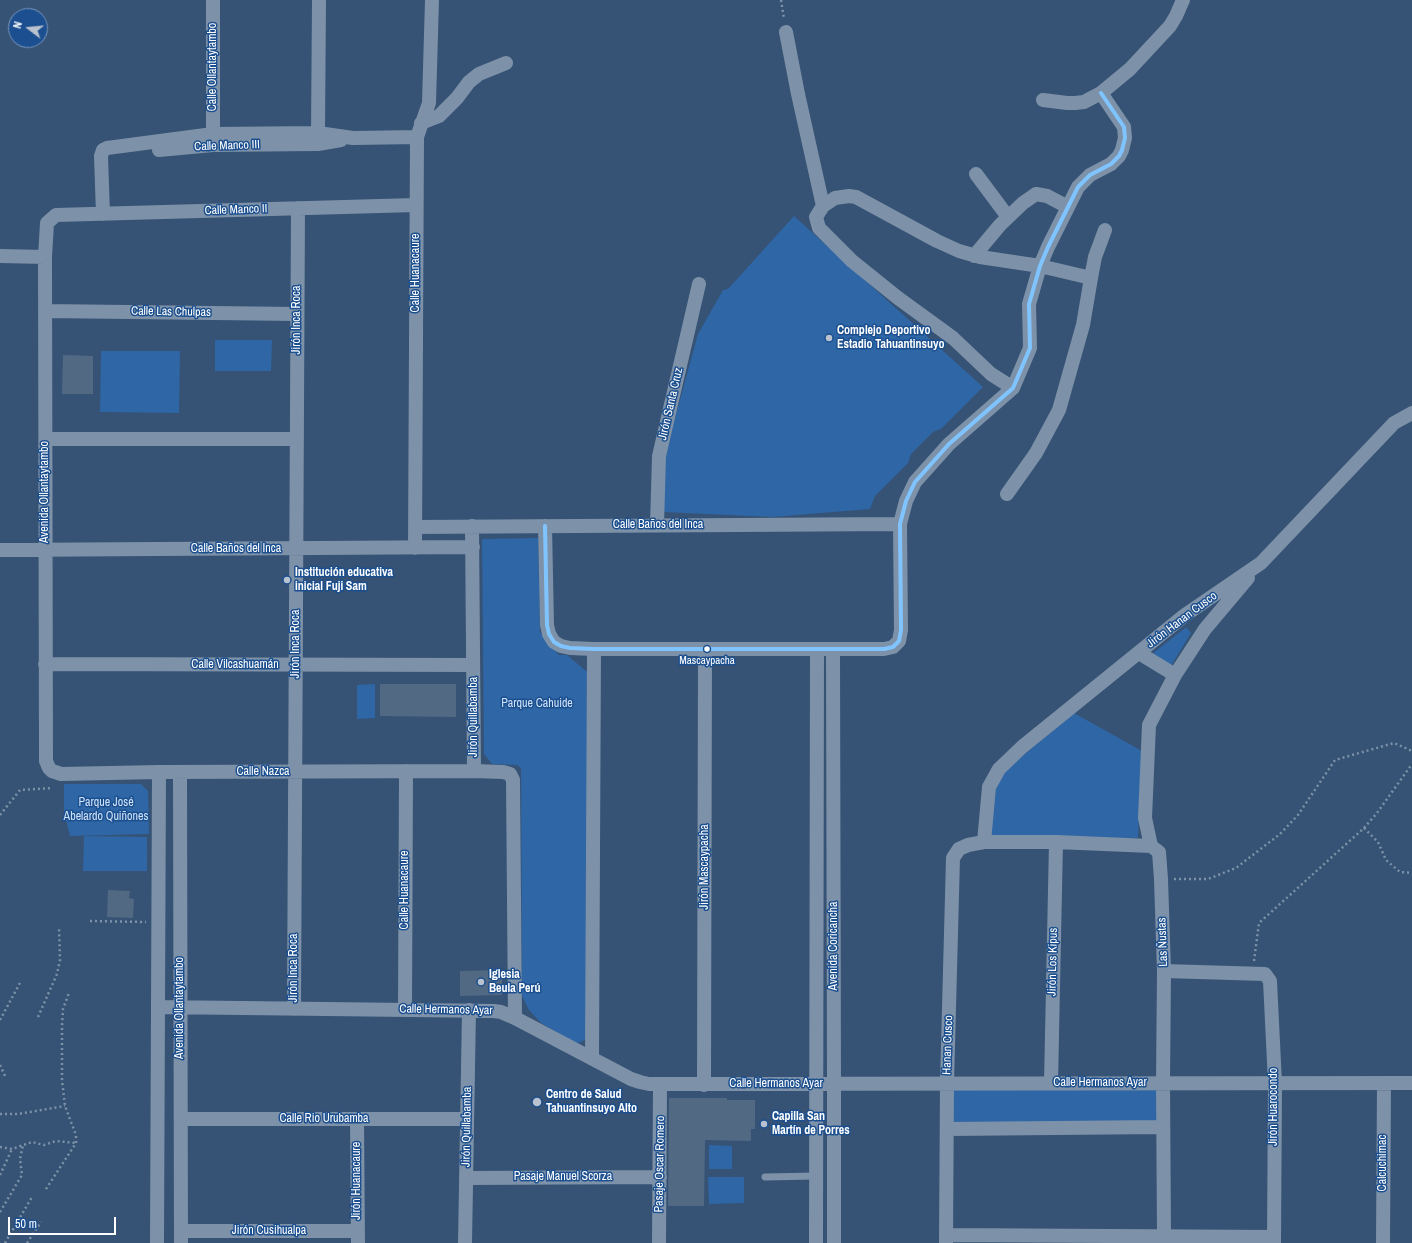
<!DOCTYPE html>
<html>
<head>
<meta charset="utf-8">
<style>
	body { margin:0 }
	#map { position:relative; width:1412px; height:1243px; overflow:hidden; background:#365274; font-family:"Archivo Narrow",sans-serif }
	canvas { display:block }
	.north { position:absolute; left:8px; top:8px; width:40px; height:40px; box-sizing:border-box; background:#1b4f8f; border:1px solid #7695bc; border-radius:50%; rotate:286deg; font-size:11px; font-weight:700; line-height:16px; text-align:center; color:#fff }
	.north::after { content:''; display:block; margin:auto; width:14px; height:18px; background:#b9c2ce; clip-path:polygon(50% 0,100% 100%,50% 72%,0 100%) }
	.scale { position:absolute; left:8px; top:1217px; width:108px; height:18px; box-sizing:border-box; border:2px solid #fff; border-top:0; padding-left:5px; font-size:12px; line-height:14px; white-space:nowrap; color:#fff; -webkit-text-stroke:3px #1b4f8f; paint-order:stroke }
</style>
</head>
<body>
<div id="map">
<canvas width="1412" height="1243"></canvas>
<div class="north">N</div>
<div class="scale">50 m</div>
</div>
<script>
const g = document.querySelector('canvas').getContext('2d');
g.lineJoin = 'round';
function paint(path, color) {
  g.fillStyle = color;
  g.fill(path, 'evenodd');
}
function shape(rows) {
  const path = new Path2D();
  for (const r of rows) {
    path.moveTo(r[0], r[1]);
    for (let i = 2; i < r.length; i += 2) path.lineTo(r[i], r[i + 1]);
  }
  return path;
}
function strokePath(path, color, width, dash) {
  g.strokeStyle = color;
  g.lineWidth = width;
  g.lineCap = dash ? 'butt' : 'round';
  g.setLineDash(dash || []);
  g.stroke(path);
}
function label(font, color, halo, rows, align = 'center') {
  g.font = font + ' "Archivo Narrow",sans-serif';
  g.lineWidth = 3;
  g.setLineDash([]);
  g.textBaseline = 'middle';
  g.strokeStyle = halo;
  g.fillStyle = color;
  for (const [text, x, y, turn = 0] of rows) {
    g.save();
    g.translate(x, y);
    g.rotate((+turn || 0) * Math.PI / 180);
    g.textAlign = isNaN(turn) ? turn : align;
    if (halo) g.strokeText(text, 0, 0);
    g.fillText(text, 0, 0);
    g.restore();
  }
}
paint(shape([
	[794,216,983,387,941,429,933,432,911,454,908,463,875,496,870,509,773,517,663,512,664,458,698,334,723,290,728,289],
	[215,340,272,340,271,371,215,371],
	[101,351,180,351,179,413,100,412],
	[538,538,540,632,559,655,567,655,591,675,587,1037,583,1041,578,1043,573,1042,541,1023,529,1010,522,996,521,768,517,765,492,764,484,754,482,539],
	[1185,628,1187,628,1191,633,1171,666,1152,654],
	[375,684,375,718,357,719,357,685],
	[1074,713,1142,751,1138,838,989,837,995,784,1001,774],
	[64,784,141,784,148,791,149,834,70,836,64,812],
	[84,836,147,837,147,871,83,871],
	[1158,1086,1158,1123,952,1124,952,1088],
	[709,1145,732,1146,732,1169,709,1169],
	[708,1177,744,1177,744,1203,709,1204]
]), '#2f66a5');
paint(shape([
	[63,355,93,356,93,394,62,394],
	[380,684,456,684,456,717,380,716],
	[108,890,130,891,129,898,134,899,133,918,107,917],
	[502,970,502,995,460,996,460,971],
	[669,1098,727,1098,727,1100,755,1100,755,1129,751,1129,751,1141,705,1140,704,1206,668,1206]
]), '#526984');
strokePath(shape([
	[781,0,784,19],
	[0,815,20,790,53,788],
	[1364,828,1378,842,1386,860,1400,872,1412,873],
	[1174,879,1208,879,1236,868,1280,834,1298,815,1335,760,1394,743,1412,751],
	[90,921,146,922],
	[1254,961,1259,923,1364,828,1377,813,1412,764],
	[38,1017,57,974,60,960,59,927],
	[0,1020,21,981],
	[0,1065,6,1078],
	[0,1114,18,1114,65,1106],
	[0,1147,12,1149,32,1142,44,1145,56,1141,76,1143],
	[0,1175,12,1149],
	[46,1189,76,1143,76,1135,65,1106,62,1080,62,1026,63,1009,69,993],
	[0,1212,22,1175,20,1159,23,1145],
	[5,1243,32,1197],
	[27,1243,41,1222]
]), '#7d92a8', 2.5, [2, 3]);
strokePath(shape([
	[765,1177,816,1176]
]), '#7d92a8', 7);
strokePath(shape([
	[213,0,213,134],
	[786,32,798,94,823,206],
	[1043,100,1067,103,1075,103,1084,102,1101,93,1130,69,1170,26,1176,16,1183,0],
	[421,123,439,116,457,98,469,82,479,74,506,63],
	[318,133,319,0],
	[159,150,213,145,318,144,341,140],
	[976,174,1008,217],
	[416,205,56,215,47,223,45,257,46,761,49,768,52,771,61,774,159,772,474,771,503,772,510,774,513,780,515,1018],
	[103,214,101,156,103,150,107,148,213,134,318,133,353,138,417,137],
	[0,256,45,257],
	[974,256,1000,225,1023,203,1036,194,1047,196,1068,207],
	[1091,278,1095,257,1105,230],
	[45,311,297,314],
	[46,439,297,439],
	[1007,494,1036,453,1059,410,1083,325,1091,278,1040,266,980,257,959,251,937,241,856,197,849,196,835,198,823,206,816,217,819,228,852,261,898,298,953,338,991,374,1013,388],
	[657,525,659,456,699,284],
	[472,526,474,771],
	[545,526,547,625,549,634,554,642,561,646,570,648,594,649,884,649,893,647,899,641,901,630,900,524,906,501,915,482,949,444,1013,388,1030,348,1029,304,1040,266,1048,247,1078,187,1090,175,1111,164,1119,156,1122,150,1125,138,1124,127,1101,93],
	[415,527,900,524],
	[415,548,417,137,429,103,432,0],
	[0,550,473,547],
	[833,649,834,1084,834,1243],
	[1139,653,1175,675],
	[45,664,473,665],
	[180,772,181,1243],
	[984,842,989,787,999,769,1022,747,1185,615,1261,563,1394,423,1412,413],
	[1151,846,1145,818,1149,725,1175,675,1205,629,1248,578],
	[1164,971,1265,974,1270,981,1275,1083,1274,1243],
	[158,1007,494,1011,501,1012,515,1018,631,1079,640,1082,649,1084,1412,1083],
	[294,1009,298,208],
	[405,1010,406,771],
	[592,1058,594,649],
	[1051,1083,1056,842],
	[704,1085,705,649],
	[181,1119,467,1119],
	[357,1119,358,1243],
	[947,1129,1163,1127],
	[466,1178,660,1177],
	[181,1231,357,1231],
	[946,1235,1274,1237],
	[157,1243,159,772],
	[465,1243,469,1010],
	[659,1243,660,1085],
	[816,1243,817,649],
	[946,1243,947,1083,953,858,959,849,968,845,984,842,1056,842,1151,846,1159,852,1161,879,1164,971,1163,1083,1164,1236],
	[1383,1243,1384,1083]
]), '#7d92a8', 14);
strokePath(shape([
	[545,526,547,625,549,634,554,642,561,646,570,648,594,649,884,649,893,647,899,641,901,630,900,524,906,501,915,482,949,444,1013,388,1030,348,1029,304,1040,266,1048,247,1078,187,1090,175,1111,164,1119,156,1122,150,1125,138,1124,127,1101,93]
]), '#80c4ff', 4);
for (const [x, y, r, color] of [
	[829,338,4,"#b9c2ce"],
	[287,580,4,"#b9c2ce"],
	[707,649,3.5,"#fff"],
	[481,982,4,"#b9c2ce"],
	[537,1102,5,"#b9c2ce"],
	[764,1124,4,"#b9c2ce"]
]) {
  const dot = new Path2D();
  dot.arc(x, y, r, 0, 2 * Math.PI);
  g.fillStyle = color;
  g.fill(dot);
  strokePath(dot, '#1b4f8f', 1.5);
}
label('11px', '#fff', '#1b4f8f', [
	["Mascaypacha",707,661]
]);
label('12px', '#fff', '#1b4f8f', [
	["Calle Ollantaytambo",213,67,-90],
	["Calle Manco III",227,146,-2],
	["Calle Manco II",236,210,-2],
	["Calle Huanacaure",416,273,-90],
	["Calle Las Chulpas",171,312,1],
	["Jirón Inca Roca",297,320,-90],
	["Jirón Santa Cruz",671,404,-77],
	["Avenida Ollantaytambo",45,492,-90],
	["Calle Baños del Inca",658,525],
	["Calle Baños del Inca",236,549],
	["Jirón Hanan Cusco",1182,620,-37],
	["Jirón Inca Roca",296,644,-90],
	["Calle Vilcashuamán",235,665],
	["Jirón Quillabamba",474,717,-90],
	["Calle Nazca",263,772],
	["Jirón Mascaypacha",705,867,-90],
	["Calle Huanacaure",405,890,-90],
	["Las Ñustas",1163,942,-92],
	["Avenida Coricancha",834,946,-90],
	["Jirón Los Kipus",1053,962,-89],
	["Jirón Inca Roca",294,968,-90],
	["Avenida Ollantaytambo",180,1008,-90],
	["Calle Hermanos Ayar",446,1010,1],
	["Hanan Cusco",948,1045,-88],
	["Calle Hermanos Ayar",1100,1083],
	["Calle Hermanos Ayar",776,1084],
	["Jirón Huarocondo",1274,1107,-90],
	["Calle Rio Urubamba",324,1119],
	["Jirón Quillabamba",467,1127,-89],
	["Calcuchimac",1383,1163,-90],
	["Pasaje Oscar Romero",660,1164,-89],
	["Pasaje Manuel Scorza",563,1177],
	["Jirón Huanacaure",357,1181,-90],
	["Jirón Cusihualpa",269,1231]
]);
label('bold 12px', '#fff', '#1b4f8f', [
	["Complejo Deportivo",837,331],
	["Estadio Tahuantinsuyo",837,345],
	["Institución educativa",295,573],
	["inicial Fuji Sam",295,587],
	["Iglesia",489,975],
	["Beula Perú",489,989],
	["Centro de Salud",546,1095],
	["Tahuantinsuyo Alto",546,1109],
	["Capilla San",772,1117],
	["Martín de Porres",772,1131]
], 'left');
label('12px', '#cfe3fa', '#1b4f8f', [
	["Parque Cahuide",537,704],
	["Parque José",106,803],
	["Abelardo Quiñones",106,817]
]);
</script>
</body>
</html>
